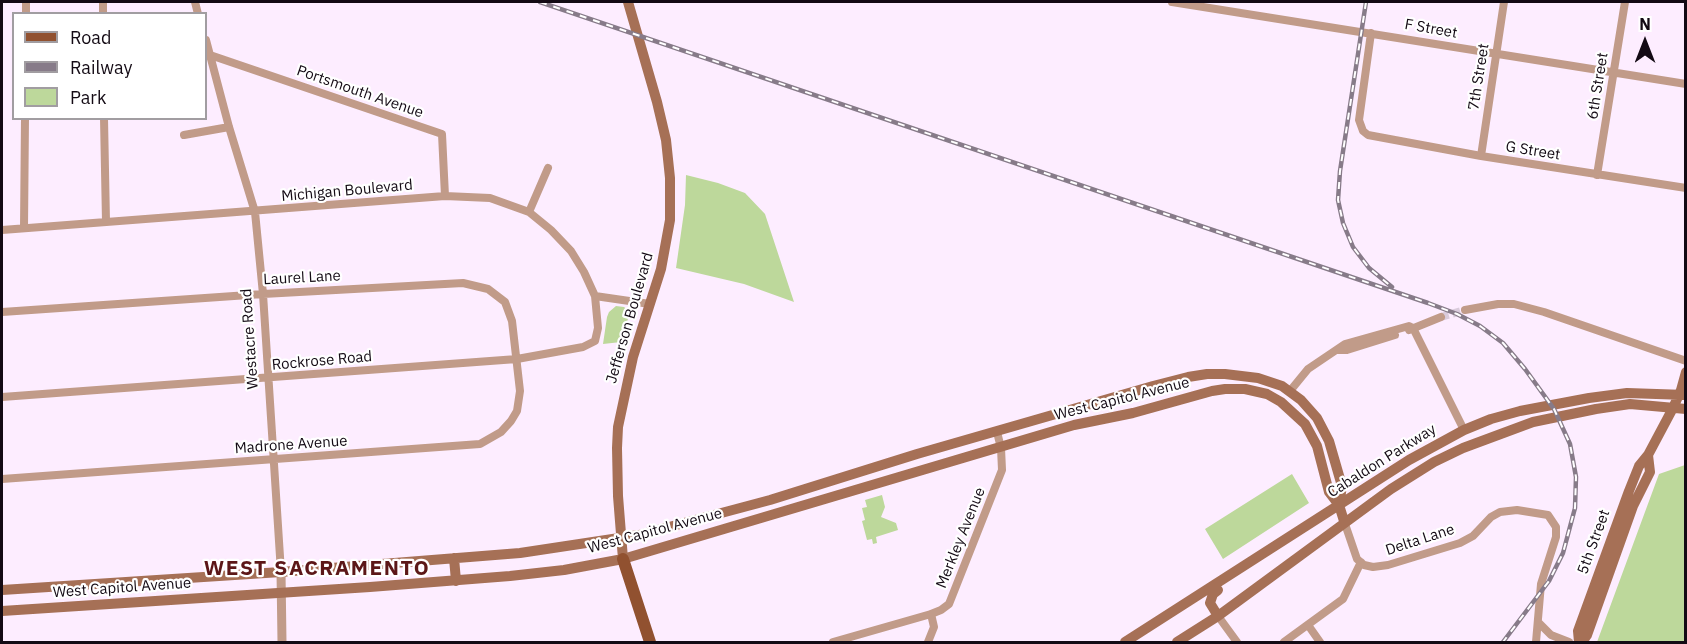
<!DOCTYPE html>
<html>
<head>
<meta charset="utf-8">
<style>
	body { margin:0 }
	#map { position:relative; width:1687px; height:644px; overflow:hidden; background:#fdedff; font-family:"IBM Plex Sans",sans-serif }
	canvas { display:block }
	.frame { position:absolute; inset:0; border:3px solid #130a14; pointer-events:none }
	.legend { position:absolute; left:12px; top:12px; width:195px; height:108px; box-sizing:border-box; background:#fff; border:2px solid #a19da1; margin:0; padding:8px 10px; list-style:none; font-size:18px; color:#130a14 }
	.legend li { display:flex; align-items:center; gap:12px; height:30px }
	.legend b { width:30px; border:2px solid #a19da1 }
	.north { position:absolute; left:1615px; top:12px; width:60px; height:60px; -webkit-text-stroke:4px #fff; paint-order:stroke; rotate:0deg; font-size:16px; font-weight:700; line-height:24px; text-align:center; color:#130a14 }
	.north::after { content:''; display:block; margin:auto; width:21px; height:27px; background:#130a14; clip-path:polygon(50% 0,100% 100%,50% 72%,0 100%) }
</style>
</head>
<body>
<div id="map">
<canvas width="1687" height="644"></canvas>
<div class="frame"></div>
<ul class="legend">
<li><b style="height:8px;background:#915130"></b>Road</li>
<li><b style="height:8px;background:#877b89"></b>Railway</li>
<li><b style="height:16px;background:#bdd89b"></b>Park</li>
</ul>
<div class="north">N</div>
</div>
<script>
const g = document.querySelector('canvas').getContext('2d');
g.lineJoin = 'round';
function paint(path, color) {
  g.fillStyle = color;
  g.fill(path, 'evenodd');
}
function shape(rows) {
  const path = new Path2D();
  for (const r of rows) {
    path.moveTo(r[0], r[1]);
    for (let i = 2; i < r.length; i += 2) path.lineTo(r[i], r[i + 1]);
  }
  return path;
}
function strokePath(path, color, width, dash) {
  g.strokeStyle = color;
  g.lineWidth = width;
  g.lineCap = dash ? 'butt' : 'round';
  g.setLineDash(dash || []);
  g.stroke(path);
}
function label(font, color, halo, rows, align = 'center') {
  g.font = font + ' "IBM Plex Sans",sans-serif';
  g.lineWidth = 4.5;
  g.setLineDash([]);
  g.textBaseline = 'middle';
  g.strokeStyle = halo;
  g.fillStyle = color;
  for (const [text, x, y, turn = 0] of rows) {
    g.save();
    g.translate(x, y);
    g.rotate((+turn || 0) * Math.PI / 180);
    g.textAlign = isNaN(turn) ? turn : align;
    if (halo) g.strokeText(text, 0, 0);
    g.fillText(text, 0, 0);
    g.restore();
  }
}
paint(shape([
	[686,175,718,183,745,193,765,214,794,302,744,284,676,268,685,205],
	[616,306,624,307,630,312,621,342,603,344,607,317,609,312],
	[1685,465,1685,642,1597,642,1659,474],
	[1292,474,1309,503,1223,559,1205,529],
	[882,495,885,507,881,517,896,523,898,530,876,537,877,543,873,544,872,539,867,540,862,521,865,520,862,508,867,507,865,500]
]), '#bdd89b');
strokePath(shape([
	[1441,317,1465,310]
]), '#dacbdc', 8, [8, 4]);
strokePath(shape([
	[103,2,103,14],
	[195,2,198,14],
	[1172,2,1686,84],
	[26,14,26,2],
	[1371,33,1359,120,1363,131,1368,135,1481,156,1686,188],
	[206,40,229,127,255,212,263,294,281,572],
	[210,55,442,134,445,196],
	[104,118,106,222],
	[184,135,229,127],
	[1481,156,1504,2],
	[1597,175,1625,2],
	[529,212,548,168],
	[24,228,25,118],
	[2,230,445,196,490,198,529,212,551,230,571,251,584,272,595,296,650,304],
	[1465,310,1498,304,1514,304,1544,312,1686,361],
	[2,312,263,294,463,283,488,289,505,302,512,321,520,391,517,411,511,421,501,432,480,444,2,479],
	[1409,330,1441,317],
	[1339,350,1347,350,1395,335],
	[1290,391,1308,369,1345,344,1409,326,1413,328,1464,430],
	[2,397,517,359,583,347,595,341,598,328,595,296],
	[1344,521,1357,559,1364,565,1373,567,1388,565,1460,543,1473,536,1491,517,1500,512,1517,510,1548,515,1556,527,1556,537,1541,584,1536,642],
	[1218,616,1237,642],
	[1539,623,1551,635,1569,642],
	[1308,625,1320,642],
	[833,642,931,614,941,610,949,604,1002,470,1001,448,997,432],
	[928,642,934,627,931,614],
	[1284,642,1343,599,1361,562]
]), '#c19b89', 8);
strokePath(shape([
	[281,572,282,642]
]), '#c19b89', 9);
strokePath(shape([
	[454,558,456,581],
	[623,559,618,496,617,448,618,427,633,357,661,269,670,220,670,178,666,140,657,102,628,2],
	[2,590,281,572,520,553,639,535,770,500,917,454,1153,386,1188,377,1207,374,1225,374,1258,378,1282,386,1301,400,1317,418,1329,441,1342,486,1339,505],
	[2,611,370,587,510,576,564,570,623,559,1074,425,1133,413,1212,391,1225,389,1245,389,1267,394,1281,402,1305,424,1317,446,1329,492,1339,505,1344,521],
	[1218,616,1210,603,1213,594,1218,590],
	[1125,642,1409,460,1464,430,1491,419,1520,411,1589,398,1627,393,1686,395],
	[1177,642,1218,616,1391,489,1434,462,1463,448,1533,422,1596,409,1630,404,1686,409],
	[1579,642,1578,631,1629,491,1639,466,1648,455,1673,408,1681,390,1686,372],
	[1582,642,1587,635,1633,506,1650,472,1648,455]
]), '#a67056', 10);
strokePath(shape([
	[623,559,650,642]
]), '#915130', 12);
const rail = shape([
	[540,2,1428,303,1457,314,1480,326,1503,343,1525,369,1554,409,1570,444,1576,477,1575,508,1563,553,1549,581,1503,642],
	[1366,2,1340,171,1338,200,1343,223,1353,247,1369,268,1392,287]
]);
strokePath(rail, '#877b89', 4.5);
strokePath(rail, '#fff', 2, [7]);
label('15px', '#130a14', '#fff', [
	["F Street",1431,29,10],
	["7th Street",1479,77,-81],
	["6th Street",1598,86,-81],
	["Portsmouth Avenue",360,92,19],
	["G Street",1533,151,9],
	["Michigan Boulevard",347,191,-5],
	["Laurel Lane",302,278,-3],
	["Jefferson Boulevard",630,318,-74],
	["Westacre Road",250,339,-94],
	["Rockrose Road",322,361,-5],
	["West Capitol Avenue",1122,399,-14],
	["Madrone Avenue",291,445,-4],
	["Cabaldon Parkway",1382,461,-32],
	["West Capitol Avenue",655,531,-15],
	["Merkley Avenue",961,538,-68],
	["Delta Lane",1420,540,-18],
	["5th Street",1594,542,-70],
	["West Capitol Avenue",122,588,-4]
]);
g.letterSpacing = '1.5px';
label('bold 21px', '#5c1718', '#fff', [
	["WEST SACRAMENTO",317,569]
]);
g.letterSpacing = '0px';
</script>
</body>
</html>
